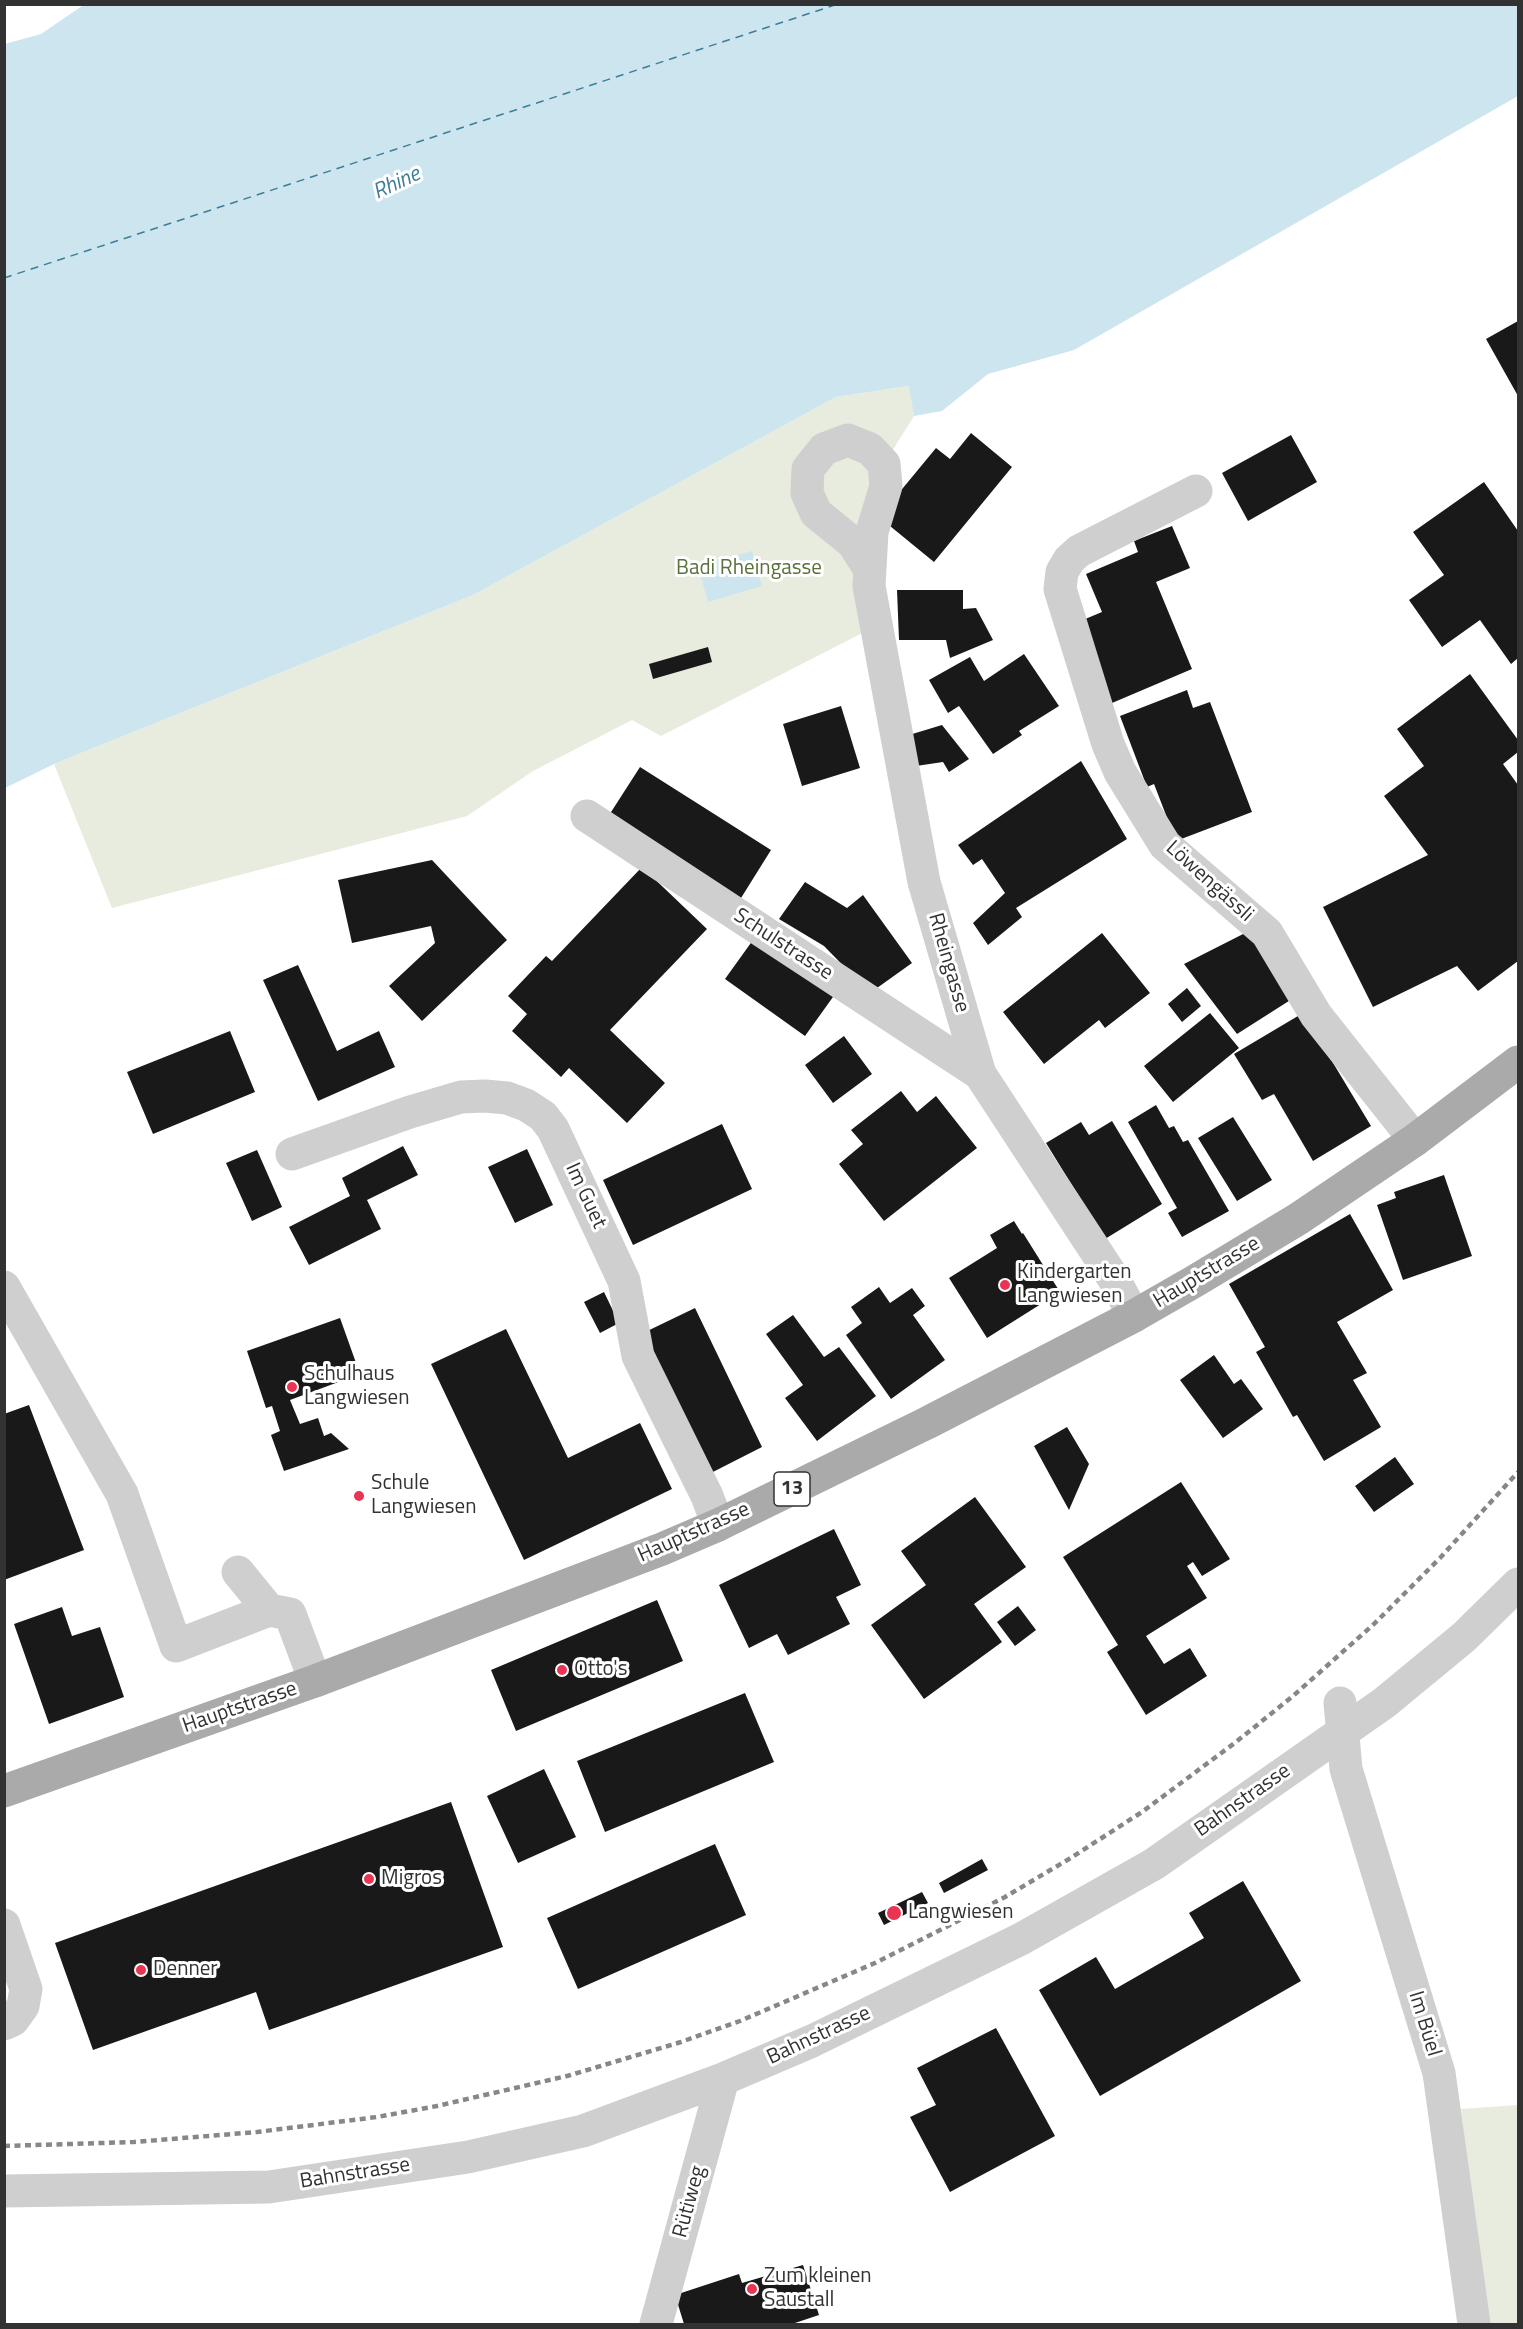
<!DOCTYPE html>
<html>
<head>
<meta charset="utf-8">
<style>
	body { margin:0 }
	#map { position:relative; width:1523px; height:2329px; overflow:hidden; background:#fff; font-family:"Titillium Web",sans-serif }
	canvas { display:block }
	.frame { position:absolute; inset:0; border:6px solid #323232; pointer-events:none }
</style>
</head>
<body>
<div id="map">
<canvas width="1523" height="2329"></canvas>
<div class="frame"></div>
</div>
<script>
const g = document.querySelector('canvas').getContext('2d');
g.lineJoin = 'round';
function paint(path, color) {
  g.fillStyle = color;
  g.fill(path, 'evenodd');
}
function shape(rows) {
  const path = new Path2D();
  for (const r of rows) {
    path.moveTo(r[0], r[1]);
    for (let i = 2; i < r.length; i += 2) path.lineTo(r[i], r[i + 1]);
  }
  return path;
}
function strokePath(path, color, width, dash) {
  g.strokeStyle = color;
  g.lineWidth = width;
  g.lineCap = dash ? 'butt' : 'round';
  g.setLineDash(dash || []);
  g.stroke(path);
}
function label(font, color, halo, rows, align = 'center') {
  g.font = font + ' "Titillium Web",sans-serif';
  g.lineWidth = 6;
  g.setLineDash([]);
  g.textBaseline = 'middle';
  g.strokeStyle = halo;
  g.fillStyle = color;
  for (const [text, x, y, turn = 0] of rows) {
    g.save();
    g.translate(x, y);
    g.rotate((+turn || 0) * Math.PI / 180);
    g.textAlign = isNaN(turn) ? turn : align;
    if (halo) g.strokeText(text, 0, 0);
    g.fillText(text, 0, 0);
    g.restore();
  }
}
paint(shape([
	[910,386,914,416,884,464,876,626,661,736,632,720,533,771,467,816,112,908,54,764,473,595,836,397],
	[1518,2105,1518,2324,1484,2324,1461,2109]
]), '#e7ecde');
paint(shape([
	[85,4,1518,5,1518,96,1074,350,988,374,942,411,914,416,909,386,836,397,473,595,54,764,5,788,5,44,41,34],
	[752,551,762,586,708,602,698,566]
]), '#cde5ee');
strokePath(shape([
	[4,278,838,4]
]), '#3d7d98', 1.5, [8, 6]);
paint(shape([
	[1518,321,1518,396,1486,339],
	[971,433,1012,467,934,562,879,517,936,448,950,459],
	[1291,435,1317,482,1248,521,1222,473],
	[1484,482,1518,531,1518,658,1511,664,1480,620,1442,647,1409,600,1444,575,1413,532],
	[1172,526,1190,568,1156,582,1192,669,1112,703,1078,622,1102,612,1086,574,1138,552,1134,541],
	[897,590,963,590,963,609,976,608,993,640,950,658,946,640,899,640],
	[708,647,712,662,653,679,649,664],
	[1024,654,1059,706,1019,731,1022,735,993,754,959,706,948,713,929,680,970,657,984,681],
	[1470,674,1518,740,1518,752,1503,764,1518,785,1518,961,1478,991,1457,966,1373,1007,1323,907,1428,855,1384,796,1424,766,1397,729],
	[1187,690,1193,708,1210,702,1252,812,1176,841,1154,784,1147,787,1120,716],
	[841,706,860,768,802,786,783,724],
	[942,725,969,759,949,772,943,762,916,766,909,735],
	[1081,761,1127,839,1016,908,1022,917,988,945,973,923,1005,893,982,859,973,865,958,845],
	[640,767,771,850,736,906,604,823],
	[432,860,507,940,422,1021,389,986,435,943,431,926,352,943,338,880],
	[642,867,707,929,610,1030,665,1083,627,1123,569,1068,561,1077,512,1031,527,1014,508,996,546,956,552,961],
	[805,882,847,908,863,895,912,963,870,993,824,946,779,919],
	[1251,930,1292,999,1237,1034,1184,964],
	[758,933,838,990,805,1036,725,979],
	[1102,933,1150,993,1105,1028,1099,1020,1044,1064,1003,1012],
	[298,965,337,1051,379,1031,395,1067,318,1101,263,980],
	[1187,988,1201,1006,1182,1022,1168,1004],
	[1210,1013,1239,1048,1173,1102,1144,1066],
	[1303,1013,1371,1126,1313,1161,1274,1094,1262,1100,1234,1054],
	[230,1031,255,1092,153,1134,127,1072],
	[844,1036,872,1074,833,1103,805,1065],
	[901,1091,917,1112,936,1096,977,1148,884,1221,839,1164,863,1144,851,1130],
	[1156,1105,1169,1128,1174,1126,1183,1142,1188,1140,1229,1211,1182,1237,1168,1213,1177,1208,1128,1122],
	[1233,1117,1272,1180,1237,1201,1198,1138],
	[1112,1121,1162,1204,1105,1239,1046,1143,1081,1122,1089,1135],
	[722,1124,752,1189,633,1245,603,1180],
	[403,1146,418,1175,367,1200,381,1229,309,1265,289,1227,350,1196,342,1178],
	[527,1149,553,1205,515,1223,488,1167],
	[257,1150,282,1207,252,1221,226,1163],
	[1444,1175,1472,1256,1403,1280,1377,1205,1396,1198,1394,1192],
	[1350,1214,1393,1290,1337,1322,1367,1373,1353,1380,1381,1427,1324,1461,1297,1415,1293,1417,1256,1352,1265,1347,1229,1284],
	[1014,1221,1022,1234,1023,1233,1060,1292,987,1338,949,1278,997,1248,990,1235],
	[879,1287,890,1303,912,1288,925,1306,913,1315,945,1360,891,1399,846,1335,862,1323,851,1307],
	[604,1292,619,1323,600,1333,584,1302],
	[695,1308,762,1447,707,1475,639,1335],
	[793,1315,824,1357,839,1347,876,1396,817,1441,785,1398,803,1385,766,1334],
	[340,1318,360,1374,290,1400,300,1424,318,1418,324,1436,331,1433,349,1449,284,1471,271,1435,280,1431,272,1406,266,1408,247,1351],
	[506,1329,568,1458,640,1423,672,1489,524,1560,431,1364],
	[1214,1355,1234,1384,1241,1379,1263,1409,1223,1438,1180,1380],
	[29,1405,84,1550,4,1580,4,1414],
	[1067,1427,1089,1464,1069,1510,1034,1446],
	[1395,1457,1414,1484,1374,1512,1355,1486],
	[1181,1482,1230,1559,1202,1576,1193,1562,1187,1566,1207,1598,1146,1636,1164,1664,1190,1648,1207,1676,1146,1715,1107,1652,1118,1645,1063,1557],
	[975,1497,1026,1567,974,1604,1002,1642,924,1699,871,1625,926,1585,901,1551],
	[834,1529,861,1585,836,1597,850,1624,788,1655,777,1634,749,1648,719,1585],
	[657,1600,683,1661,516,1731,491,1670],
	[1018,1606,1036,1630,1015,1646,997,1622],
	[62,1607,72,1636,100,1627,124,1697,49,1724,14,1624],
	[745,1693,774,1762,605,1832,577,1761],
	[544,1769,576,1837,518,1863,487,1796],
	[451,1802,503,1947,269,2030,256,1992,93,2050,55,1943],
	[715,1844,746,1915,578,1989,547,1918],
	[982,1859,988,1870,944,1893,939,1883],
	[1243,1881,1301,1981,1100,2096,1039,1990,1096,1957,1115,1989,1204,1938,1189,1913],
	[922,1892,928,1903,884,1925,878,1913],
	[996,2028,1055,2136,950,2192,910,2117,936,2105,917,2068],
	[803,2265,819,2315,795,2323,796,2324,684,2324,675,2295,739,2274,742,2283]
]), '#191919');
strokePath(shape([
	[1196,491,1079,551,1069,560,1062,572,1060,589,1108,744,1120,772,1165,845,1267,933,1316,1015,1415,1140],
	[869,568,853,543,816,513,807,493,808,469,824,449,848,440,870,449,884,464,886,486,872,532,869,586,924,882,980,1074,1114,1279,1134,1316],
	[587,816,980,1074],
	[292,1154,410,1112,461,1097,485,1096,507,1098,526,1105,543,1116,553,1129,624,1281,638,1356,707,1496,718,1525],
	[4,1287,122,1494,176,1646,269,1610,238,1572],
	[269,1610,290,1614,315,1681],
	[1340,1703,1346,1769,1439,2073,1474,2324],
	[4,1925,26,1989,23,2006,13,2020,4,2024],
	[4,2191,269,2187,468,2157,583,2131,723,2079,812,2041,1021,1939,1154,1864,1384,1703,1464,1637,1518,1584],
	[656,2324,723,2079]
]), '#cfcfcf', 33);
strokePath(shape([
	[4,1791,315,1681,662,1549,718,1525,927,1423,1134,1316,1195,1281,1298,1219,1415,1140,1518,1062]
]), '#aaa', 33);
strokePath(shape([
	[4,2146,134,2142,257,2132,377,2117,437,2106,567,2076,681,2042,740,2021,875,1963,1005,1897,1069,1859,1142,1812,1236,1742,1293,1696,1374,1624,1440,1558,1518,1472]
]), '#878787', 4.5, [6, 4.5]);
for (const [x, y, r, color] of [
	[1005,1285,6,"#e93453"],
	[292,1387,6,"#e93453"],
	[359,1496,6,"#e93453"],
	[562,1670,6,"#e93453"],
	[369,1879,6,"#e93453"],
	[894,1913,8,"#e93453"],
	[141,1970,6,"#e93453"],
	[752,2289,6,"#e93453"]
]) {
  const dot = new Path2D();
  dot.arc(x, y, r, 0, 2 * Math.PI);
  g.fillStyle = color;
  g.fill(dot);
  strokePath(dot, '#fff', 2);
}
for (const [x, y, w] of [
	[792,1489,36]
]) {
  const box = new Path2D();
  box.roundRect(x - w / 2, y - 17, w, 34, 4.5);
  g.fillStyle = '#fff';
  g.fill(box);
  strokePath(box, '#323232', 1.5);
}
label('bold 20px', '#323232', null, [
	["13",792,1489]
]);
label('21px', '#5a703d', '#fff', [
	["Badi Rheingasse",749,569]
]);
label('21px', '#323232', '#fff', [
	["Löwengässli",1209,882,42],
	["Schulstrasse",783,945,33],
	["Rheingasse",948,963,74],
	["Im Guet",585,1196,65],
	["Hauptstrasse",1207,1273,-31],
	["Hauptstrasse",694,1533,-24],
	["Hauptstrasse",240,1708,-19],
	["Bahnstrasse",1243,1801,-35],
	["Im Büel",1424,2024,73],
	["Bahnstrasse",819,2036,-25],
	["Bahnstrasse",355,2174,-9],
	["Rütiweg",690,2202,-75]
]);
label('21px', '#323232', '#fff', [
	["Kindergarten",1017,1273],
	["Langwiesen",1017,1297],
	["Schulhaus",304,1375],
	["Langwiesen",304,1399],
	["Schule",371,1484],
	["Langwiesen",371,1508],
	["Otto's",574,1670],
	["Migros",381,1879],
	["Langwiesen",908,1913],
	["Denner",153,1970],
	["Zum kleinen",764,2277],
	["Saustall",764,2301]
], 'left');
label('italic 22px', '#3d7d98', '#fff', [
	["Rhine",397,184,-25]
]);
</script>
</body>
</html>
